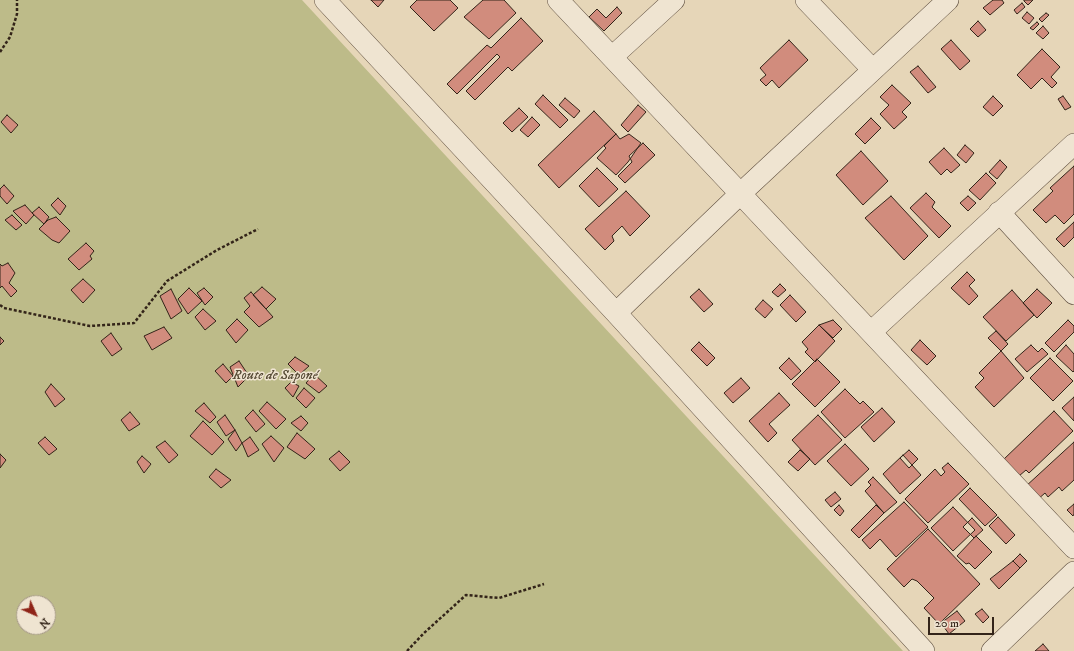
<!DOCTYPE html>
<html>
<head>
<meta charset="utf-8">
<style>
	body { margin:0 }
	#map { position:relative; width:1074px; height:651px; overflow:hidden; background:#e6d6b8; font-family:"IM FELL DW Pica",serif }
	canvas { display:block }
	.north { position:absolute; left:16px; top:595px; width:40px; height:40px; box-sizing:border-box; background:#efe4d1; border:1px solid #a49787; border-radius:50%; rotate:135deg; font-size:11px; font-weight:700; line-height:16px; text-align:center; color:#332419 }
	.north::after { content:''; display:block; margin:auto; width:14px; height:18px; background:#8f2418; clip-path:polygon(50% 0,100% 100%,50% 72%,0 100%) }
	.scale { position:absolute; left:928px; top:617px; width:66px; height:18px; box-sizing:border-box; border:2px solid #332419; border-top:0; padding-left:5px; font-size:12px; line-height:14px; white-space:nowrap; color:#332419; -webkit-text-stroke:3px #efe4d1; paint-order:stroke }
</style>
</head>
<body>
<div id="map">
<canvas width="1074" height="651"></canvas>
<div class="north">N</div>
<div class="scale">20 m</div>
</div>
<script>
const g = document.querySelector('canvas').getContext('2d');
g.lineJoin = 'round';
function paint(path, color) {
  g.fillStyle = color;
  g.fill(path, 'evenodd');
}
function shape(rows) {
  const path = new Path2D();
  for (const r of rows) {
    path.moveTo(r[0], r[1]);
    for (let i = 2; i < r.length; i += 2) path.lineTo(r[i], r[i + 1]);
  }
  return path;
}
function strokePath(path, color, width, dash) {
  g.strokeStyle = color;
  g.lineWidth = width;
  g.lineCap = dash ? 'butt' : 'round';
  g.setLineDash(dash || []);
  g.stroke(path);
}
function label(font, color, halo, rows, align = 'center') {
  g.font = font + ' "IM FELL DW Pica",serif';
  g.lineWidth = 3;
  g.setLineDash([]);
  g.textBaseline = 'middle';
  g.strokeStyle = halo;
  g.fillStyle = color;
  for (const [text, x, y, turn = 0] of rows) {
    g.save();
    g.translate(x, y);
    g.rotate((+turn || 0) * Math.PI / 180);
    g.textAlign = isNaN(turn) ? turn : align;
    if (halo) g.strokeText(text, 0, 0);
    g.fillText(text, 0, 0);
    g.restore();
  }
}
paint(shape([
	[0,0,302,0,903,651,0,651],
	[24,603,48,603,48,627,24,627]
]), '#bdbb89');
const building = shape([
	[371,0,384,0,378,7,371,0],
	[417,0,450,0,458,8,434,31,410,7,417,0],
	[483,0,504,0,516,13,489,39,464,17,483,0],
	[993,0,1002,0,1004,3,990,15,983,8,993,0],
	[1024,0,1033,0,1028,5,1024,1,1024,0],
	[1022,3,1025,7,1017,14,1014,10,1022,3],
	[617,7,622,13,604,31,589,17,597,9,606,18,617,7],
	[1027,12,1034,18,1029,24,1022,18,1027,12],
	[1046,13,1049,15,1042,22,1039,19,1046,13],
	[521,18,543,41,512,71,508,67,475,100,466,91,500,57,497,54,457,94,447,84,487,45,491,48,521,18],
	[978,21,986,30,978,37,970,29,978,21],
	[1037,22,1039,24,1033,30,1030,28,1037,22],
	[1043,26,1049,33,1043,39,1036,33,1043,26],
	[789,40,808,60,779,88,772,80,766,86,760,80,766,75,760,68,789,40],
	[951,40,970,61,960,70,941,49,951,40],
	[1042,49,1060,67,1051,77,1057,83,1052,88,1042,78,1031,89,1017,75,1042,49],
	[918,66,936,87,928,93,910,72,918,66],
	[892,85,911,103,902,112,907,117,894,129,880,114,889,105,880,97,892,85],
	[543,95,568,120,560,128,535,104,543,95],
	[993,96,1003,106,993,116,983,107,993,96],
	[1063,96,1071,107,1065,110,1058,99,1063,96],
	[565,98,580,111,574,118,559,105,565,98],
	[638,105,646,112,628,132,621,125,638,105],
	[519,108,528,117,512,132,503,123,519,108],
	[594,111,616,134,559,188,538,165,594,111],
	[7,115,18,125,11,133,1,122,7,115],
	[532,117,540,125,528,137,520,130,532,117],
	[871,118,881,128,865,144,855,134,871,118],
	[616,134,620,139,629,134,641,143,628,162,616,175,597,158,606,148,604,146,616,134],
	[643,143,655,155,625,183,618,176,632,162,629,156,643,143],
	[965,145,974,153,966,163,957,155,965,145],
	[944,148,960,165,951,173,947,169,941,175,929,162,944,148],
	[861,151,888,181,863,205,836,175,861,151],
	[1000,160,1007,167,997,179,989,172,1000,160],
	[1074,166,1074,214,1064,224,1055,215,1046,223,1033,210,1053,191,1050,188,1074,166],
	[597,168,618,189,599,207,579,186,597,168],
	[986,173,996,183,980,200,969,190,986,173],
	[4,185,14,196,7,204,0,196,0,189,4,185],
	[626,191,650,216,630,236,622,226,612,236,614,241,605,250,585,229,626,191],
	[926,193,935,202,932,207,951,226,939,238,910,208,926,193],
	[891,196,928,236,904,260,865,218,891,196],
	[968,196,976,203,968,211,960,203,968,196],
	[58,198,66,206,60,215,51,205,58,198],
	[25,205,34,215,26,224,13,211,25,205],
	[39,207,49,217,44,224,32,213,39,207],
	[12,215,22,225,16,230,5,220,12,215],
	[56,217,70,231,59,243,52,240,39,229,48,220,56,217],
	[1074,222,1074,237,1064,247,1056,239,1074,222],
	[86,243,94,251,90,256,92,259,79,270,68,259,86,243],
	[8,263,15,273,9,283,17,291,11,297,2,286,0,288,0,264,2,266,8,263],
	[967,272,975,280,969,286,978,296,969,305,951,288,967,272],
	[83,279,95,290,83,303,71,290,83,279],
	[780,284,786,290,778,297,772,292,780,284],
	[262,287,276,299,266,309,253,295,262,287],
	[189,288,202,301,188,314,178,299,189,288],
	[204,288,213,297,205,305,197,293,204,288],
	[171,289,182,311,171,319,160,296,171,289],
	[699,289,713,304,704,312,690,297,699,289],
	[1037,289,1052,303,1037,318,1023,303,1037,289],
	[1012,290,1034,315,1006,341,983,317,1012,290],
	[251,292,273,317,259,327,244,312,250,306,244,298,251,292],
	[790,295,806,312,796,322,780,305,790,295],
	[763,300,773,309,765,318,755,309,763,300],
	[203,309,216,321,205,330,195,317,203,309],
	[237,319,248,330,236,343,226,330,237,319],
	[833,320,842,329,833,338,819,325,833,320],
	[1068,320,1074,326,1074,332,1054,352,1045,343,1068,320],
	[819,325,835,341,815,362,805,352,808,349,802,342,819,325],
	[164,327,172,338,152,350,144,336,164,327],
	[996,331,1008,344,1001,351,988,338,996,331],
	[111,333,122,349,112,356,101,341,111,333],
	[0,337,4,341,0,345,0,337],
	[920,340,936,356,927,365,911,350,920,340],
	[699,342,715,358,707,366,691,350,699,342],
	[1031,345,1038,352,1042,348,1048,354,1027,372,1015,359,1031,345],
	[1066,345,1074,354,1074,371,1073,372,1056,356,1066,345],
	[1001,351,1024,378,994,407,975,387,984,378,979,373,1001,351],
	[295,357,309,366,299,375,288,364,295,357],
	[789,358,801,371,791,380,779,368,789,358],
	[1050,358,1073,381,1053,401,1030,378,1050,358],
	[817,359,840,382,815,407,792,384,817,359],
	[239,361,249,376,238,387,230,367,239,361],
	[223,364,233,376,226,383,215,371,223,364],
	[314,374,327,386,319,393,306,383,314,374],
	[741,378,750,388,733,403,724,393,741,378],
	[291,382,299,386,293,397,285,388,291,382],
	[51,384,65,399,55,407,45,392,51,384],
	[304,388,315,398,306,408,296,398,304,388],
	[845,389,860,404,863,401,874,412,845,438,821,412,845,389],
	[779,393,790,405,769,424,777,433,768,442,749,421,779,393],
	[1074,397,1074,421,1062,408,1074,397],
	[267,402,286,419,276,429,259,411,267,402],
	[204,403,216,417,210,423,195,411,204,403],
	[882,408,895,422,874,442,861,427,882,408],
	[253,410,265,424,256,432,245,418,253,410],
	[1054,411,1073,431,1029,473,1026,470,1019,476,1003,460,1054,411],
	[130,412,140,424,129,431,121,420,130,412],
	[225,415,235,430,226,436,217,422,225,415],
	[818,415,842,440,815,465,792,440,818,415],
	[301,416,308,423,301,431,291,423,301,416],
	[203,421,224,442,212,455,190,436,203,421],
	[235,430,242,443,236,451,228,439,235,430],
	[297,433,315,449,305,459,287,447,297,433],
	[271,436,284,448,274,462,262,444,271,436],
	[45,437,57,449,49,455,38,443,45,437],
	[250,437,259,450,248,457,242,443,250,437],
	[165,441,178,455,169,463,156,447,165,441],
	[1074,442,1074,480,1062,491,1059,487,1048,497,1045,493,1037,500,1025,487,1074,442],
	[845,444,869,469,851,486,827,461,845,444],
	[800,450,810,459,798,471,788,462,800,450],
	[909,450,918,459,909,468,900,458,909,450],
	[339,451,350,462,340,471,329,459,339,451],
	[0,454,6,460,0,468,0,454],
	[903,455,921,475,900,494,883,474,903,455],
	[142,456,151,464,144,473,137,462,142,456],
	[948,463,969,484,928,523,905,499,935,469,941,476,945,472,942,468,948,463],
	[216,469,231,480,221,488,209,477,216,469],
	[873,477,897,502,884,513,865,491,871,485,868,482,873,477],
	[970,488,997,515,985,526,959,499,970,488],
	[835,492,841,499,831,507,825,500,835,492],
	[904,502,928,527,896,557,880,539,870,549,862,540,904,502],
	[1074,504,1074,514,1073,516,1067,510,1074,504],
	[839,505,844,511,840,516,834,510,839,505],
	[876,505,884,513,859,538,851,530,876,505],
	[953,507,975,530,953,551,931,528,953,507],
	[998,517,1015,535,1006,544,989,526,998,517],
	[972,518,983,530,974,538,963,527,972,518],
	[928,529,980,584,939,624,924,608,934,598,917,581,912,579,904,587,887,569,928,529],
	[976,536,992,552,975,569,969,563,966,564,957,556,976,536],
	[1020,554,1027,561,1020,568,1013,561,1020,554],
	[1013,561,1020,568,999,589,990,579,1013,561],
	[982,609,989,617,983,623,975,614,982,609],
	[957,611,965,621,949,634,941,623,957,611],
	[1043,644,1049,651,1035,651,1043,644]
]);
paint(building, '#d18c7d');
strokePath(building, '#332419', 1);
const minor = shape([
	[325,0,616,313,924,651],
	[558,0,1074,548],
	[806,0,873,70],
	[612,57,674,0],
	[999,212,1074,294],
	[616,313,740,194,948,0],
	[871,332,1074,144],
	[992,651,1074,572]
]);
strokePath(minor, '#605041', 22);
strokePath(shape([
	[0,52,10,37,17,14,17,0],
	[0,305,4,308,90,326,134,323,167,281,217,250,258,229],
	[407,651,424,633,466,595,499,598,544,584]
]), '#332419', 2.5, [3, 2]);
strokePath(minor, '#efe4d1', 21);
label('italic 14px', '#564a35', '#efe4d1', [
	["Route de Saponé",275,376]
]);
</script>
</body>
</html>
